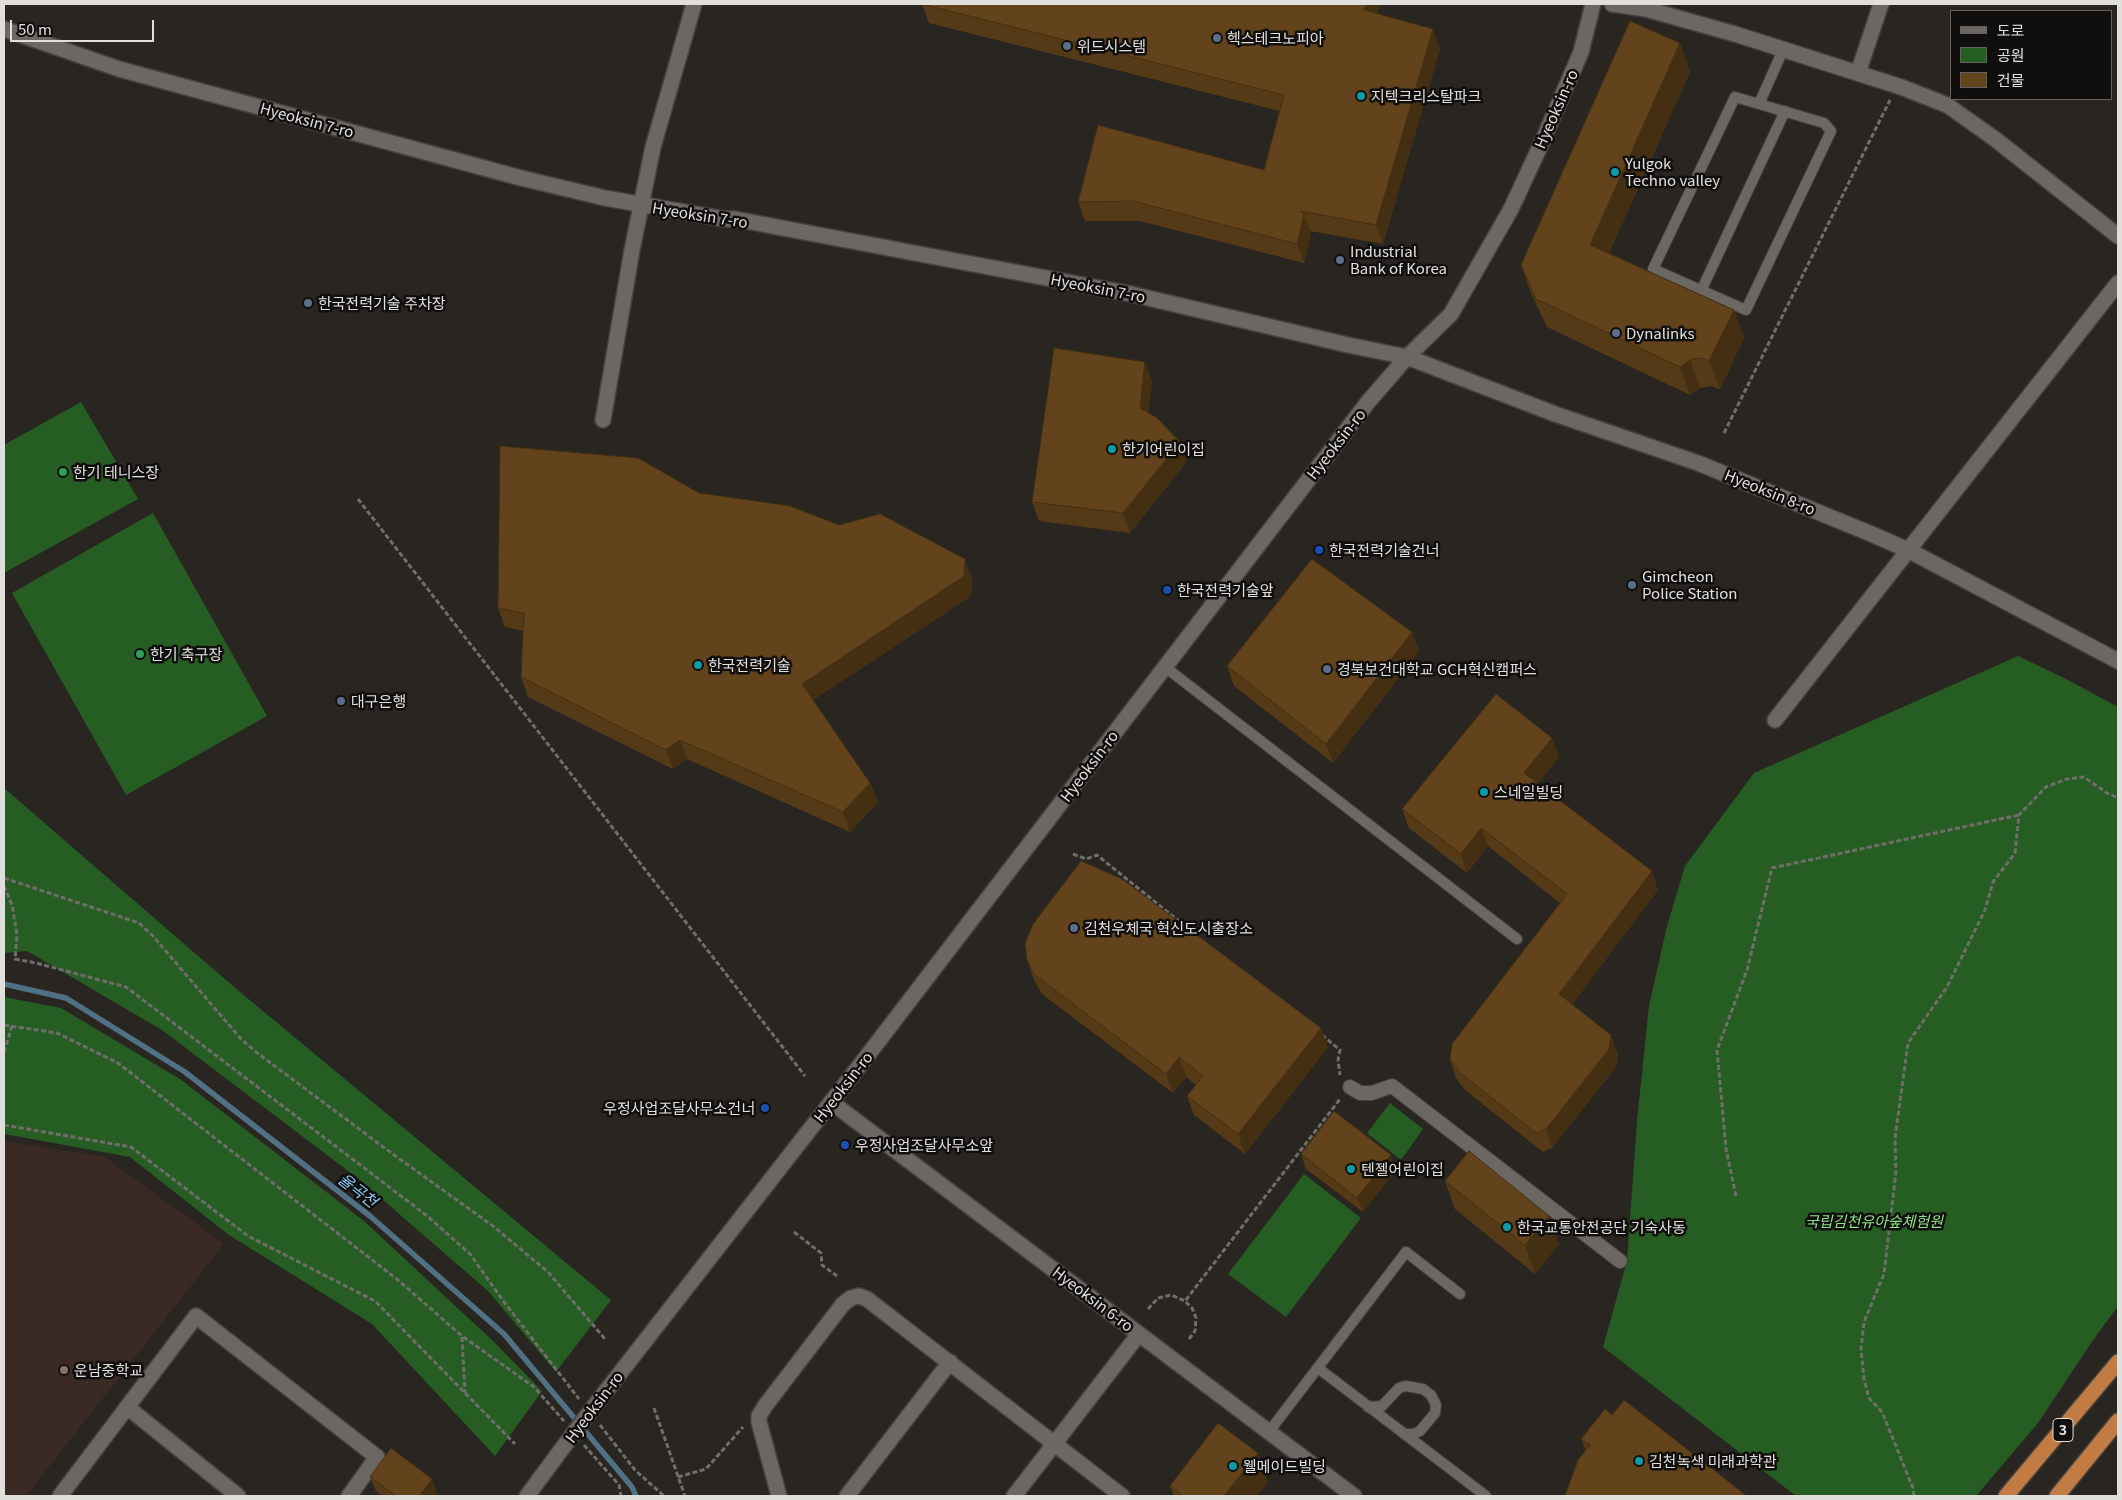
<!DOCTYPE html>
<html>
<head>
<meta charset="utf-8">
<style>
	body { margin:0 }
	#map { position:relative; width:2122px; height:1500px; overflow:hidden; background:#292622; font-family:Georgia,"Noto Sans KR",serif }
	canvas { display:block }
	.frame { position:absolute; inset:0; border:5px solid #e1dfdc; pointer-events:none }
	.legend { position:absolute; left:1950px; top:10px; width:162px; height:90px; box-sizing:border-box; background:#110f0e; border:1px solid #646260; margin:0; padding:6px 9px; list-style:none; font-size:15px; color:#e1dfdc }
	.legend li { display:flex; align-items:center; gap:10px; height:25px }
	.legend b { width:25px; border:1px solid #646260 }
	.scale { position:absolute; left:10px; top:20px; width:144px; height:22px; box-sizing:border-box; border:2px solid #e1dfdc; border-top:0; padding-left:6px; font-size:15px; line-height:18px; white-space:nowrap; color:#e1dfdc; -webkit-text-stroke:4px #110f0e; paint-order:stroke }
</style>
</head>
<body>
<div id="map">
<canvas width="2122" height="1500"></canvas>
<div class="frame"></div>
<ul class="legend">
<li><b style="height:6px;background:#6b6763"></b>도로</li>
<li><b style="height:14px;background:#265d23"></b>공원</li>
<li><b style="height:14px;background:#63431b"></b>건물</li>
</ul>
<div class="scale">50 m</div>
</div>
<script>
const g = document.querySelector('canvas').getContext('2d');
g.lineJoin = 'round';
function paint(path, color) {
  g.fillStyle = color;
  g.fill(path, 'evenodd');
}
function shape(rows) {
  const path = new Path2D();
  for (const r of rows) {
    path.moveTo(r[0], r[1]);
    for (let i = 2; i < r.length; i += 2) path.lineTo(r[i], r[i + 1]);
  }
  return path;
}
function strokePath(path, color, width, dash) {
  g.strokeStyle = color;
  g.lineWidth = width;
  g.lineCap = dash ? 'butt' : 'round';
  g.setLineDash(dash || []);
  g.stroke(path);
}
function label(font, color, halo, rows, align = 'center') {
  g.font = font + ' Georgia,"Noto Sans KR",serif';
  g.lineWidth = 5;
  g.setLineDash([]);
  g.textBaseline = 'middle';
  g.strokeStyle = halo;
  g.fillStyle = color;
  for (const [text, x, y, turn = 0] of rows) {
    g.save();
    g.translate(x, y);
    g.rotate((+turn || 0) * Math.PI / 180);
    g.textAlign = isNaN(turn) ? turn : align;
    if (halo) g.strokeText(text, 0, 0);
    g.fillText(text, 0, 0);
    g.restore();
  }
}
paint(shape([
	[4,1141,105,1157,224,1244,26,1496,4,1496]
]), '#3b2923');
paint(shape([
	[81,402,138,499,4,573,4,445],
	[153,513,267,716,126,795,12,593],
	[2018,656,2068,680,2118,707,2118,1306,2091,1343,2038,1423,1976,1496,1796,1496,1603,1347,1627,1261,1637,1121,1649,1006,1667,926,1685,866,1754,773],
	[4,788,234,987,611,1300,556,1372,488,1291,360,1180,162,1030,27,951,4,953],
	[4,997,61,1008,180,1079,364,1221,493,1341,542,1391,495,1456,372,1324,229,1235,130,1157,4,1134],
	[1390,1103,1423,1129,1401,1160,1367,1133],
	[1304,1174,1361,1218,1286,1317,1228,1274]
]), '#265d23');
strokePath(shape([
	[4,984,66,998,185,1072,370,1216,504,1334,632,1487,636,1496]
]), '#507084', 5.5);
const service = shape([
	[1759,104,1824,123,1831,131,1746,310,1653,269,1735,97,1759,104,1783,50],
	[1701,291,1785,111],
	[1165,667,1517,939],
	[1318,1368,1486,1496],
	[1368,1407,1382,1406,1399,1388,1406,1386,1423,1389,1431,1395,1436,1405,1435,1413,1420,1431,1413,1434,1404,1434],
	[1268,1433,1406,1252,1460,1294]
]);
const pedestrian = shape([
	[1350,1087,1360,1093,1372,1093,1392,1086,1620,1261]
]);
const minor = shape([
	[1612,4,1646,9,1735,34,1901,87,1947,105,1995,139,2118,236],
	[1858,73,1881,4],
	[603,420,632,250,653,147,694,4],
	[1775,720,2118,283],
	[831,1102,1354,1496],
	[127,1407,238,1496],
	[60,1496,196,1316,377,1457,349,1496],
	[779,1496,759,1422,759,1416,765,1406,843,1304,851,1298,859,1296,867,1299,1122,1496],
	[847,1496,950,1362],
	[1014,1496,1139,1334]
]);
const tertiary = shape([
	[4,29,119,69,521,178,605,198,724,219,735,219,1131,294,1348,345,1407,357,1555,414,1698,463,1869,533,1908,550,2118,661]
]);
const secondary = shape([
	[599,1400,864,1060,1368,402,1407,357,1451,314,1511,209,1543,140,1581,52,1593,4],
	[527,1496,561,1450]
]);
const trunk = shape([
	[2006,1496,2118,1362],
	[2057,1496,2118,1421]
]);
strokePath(service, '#44413e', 12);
strokePath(pedestrian, '#44413e', 16);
strokePath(minor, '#44413e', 18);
strokePath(tertiary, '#44413e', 18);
strokePath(secondary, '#44413e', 18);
strokePath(trunk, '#44413e', 18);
strokePath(shape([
	[1724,433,1890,100],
	[358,499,805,1076],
	[1073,854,1086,859,1097,855,1196,935],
	[4,878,139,923,152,935,241,1039,256,1052,394,1155,493,1226,548,1272,605,1339],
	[4,886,12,905,17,935,15,959,36,963,126,987,426,1215,470,1254,504,1302,579,1399],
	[4,1025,57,1033,118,1063,398,1280,462,1336,534,1387,564,1421],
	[1322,1035,1340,1050,1338,1060,1340,1075],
	[4,1052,12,1026],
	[4,1125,131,1147,248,1236,375,1301,515,1444],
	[1736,1196,1726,1149,1717,1050,1747,970,1772,868,2019,815],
	[794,1232,821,1253,822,1265,837,1276],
	[1148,1309,1158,1298,1171,1295,1185,1301],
	[462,1337,465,1393],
	[1189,1339,1195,1331,1196,1318,1192,1308,1185,1301,1340,1099],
	[654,1408,685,1496],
	[600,1425,635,1470,664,1496],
	[584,1445,619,1485,621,1496],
	[678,1477,706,1469,743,1427],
	[1914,1496,1913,1488,1882,1412,1869,1398,1864,1379,1861,1349,1864,1322,1884,1274,1896,1172,1895,1138,1908,1043,1947,987,1985,910,1993,882,2015,853,2019,815,2046,787,2067,779,2084,777,2107,793,2118,798]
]), '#706e6a', 3, [5, 2.5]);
strokePath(service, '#6b6763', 10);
strokePath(pedestrian, '#6b6763', 14);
strokePath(minor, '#6b6763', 15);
strokePath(tertiary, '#6b6763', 15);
strokePath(secondary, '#6b6763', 15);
strokePath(trunk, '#c27c43', 15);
const secondaryBridge = shape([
	[561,1450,599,1400]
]);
strokePath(secondaryBridge, '#44413e', 18, []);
strokePath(secondaryBridge, '#6b6763', 15);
paint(shape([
	[922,4,1380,4,1377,13,1440,49,1383,244,1310,231,1311,234,1304,263,1140,221,1085,221,1078,202,1264,170,1280,111,929,23],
	[1680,43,1690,72,1609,253,1734,310,1744,338,1720,389,1711,386,1700,388,1690,395,1547,327,1531,293,1521,265],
	[1152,381,1148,413,1180,442,1187,461,1130,533,1039,521,1032,502],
	[699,493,972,579,971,596,813,700,870,783,878,802,850,832,687,759,673,769,528,697,521,677,523,631,505,627,498,608],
	[1412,632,1419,651,1333,763,1234,686,1227,666],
	[1559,757,1538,783,1658,890,1572,1004,1618,1054,1616,1067,1552,1148,1543,1152,1465,1090,1456,1078,1450,1059,1560,903,1488,846,1467,873,1409,828,1402,809],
	[1027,960,1321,1028,1328,1047,1245,1154,1194,1115,1187,1096,1196,1085,1186,1077,1173,1093,1042,994,1034,980],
	[1301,1154,1396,1170,1363,1212,1306,1169],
	[1445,1181,1549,1216,1559,1244,1535,1274,1455,1209],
	[1612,1415,1586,1450,1581,1439],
	[370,1477,432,1479,437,1494,435,1496,382,1496,376,1491],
	[1268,1482,1257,1496,1174,1496,1170,1486]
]), '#553a17');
paint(shape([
	[1366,4,1380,4,1371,29,1364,10],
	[1433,29,1440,49,1383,244,1376,225],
	[1680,43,1690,72,1600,273,1590,245],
	[1304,214,1311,234,1304,263,1297,244],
	[1734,310,1744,338,1720,389,1709,361],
	[1690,360,1700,388,1690,395,1680,367],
	[1145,362,1152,381,1147,427,1140,408],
	[1180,442,1187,461,1130,533,1123,513],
	[965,559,972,579,971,596,809,703,802,684],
	[1412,632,1419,651,1333,763,1326,744],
	[1552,738,1559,757,1531,792,1524,773],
	[680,740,687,759,673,769,666,750],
	[870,783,878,802,850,832,843,812],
	[1481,828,1488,846,1467,873,1461,854],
	[1652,871,1658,890,1566,1013,1559,994],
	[1321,1028,1328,1047,1245,1154,1238,1134],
	[1611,1035,1618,1054,1616,1067,1552,1148,1546,1129],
	[1179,1057,1186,1077,1173,1093,1166,1074],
	[1391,1155,1396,1170,1363,1212,1357,1198],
	[1549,1216,1559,1244,1535,1274,1525,1245],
	[1258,1453,1268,1482,1257,1496,1224,1496],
	[432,1479,437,1494,435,1496,419,1496]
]), '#452f13');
const building = shape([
	[922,4,1366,4,1364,10,1433,29,1376,225,1300,211,1304,214,1297,244,1133,201,1078,202,1098,125,1264,170,1284,95,922,4],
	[1630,21,1680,43,1590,245,1734,310,1709,361,1700,358,1690,360,1680,367,1536,299,1521,265,1630,21],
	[1054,348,1145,362,1140,408,1157,418,1180,442,1123,513,1032,502,1054,348],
	[500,446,638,458,699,493,790,506,839,525,880,514,965,559,964,576,802,684,870,783,843,812,680,740,666,750,521,677,524,613,498,608,500,446],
	[1312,559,1412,632,1326,744,1227,666,1312,559],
	[1496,694,1552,738,1524,773,1652,871,1559,994,1611,1035,1609,1049,1546,1129,1536,1133,1458,1071,1450,1059,1452,1044,1567,894,1481,828,1461,854,1402,809,1496,694],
	[1081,861,1122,879,1321,1028,1238,1134,1187,1096,1203,1076,1179,1057,1166,1074,1035,975,1027,960,1025,944,1033,924,1081,861],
	[1334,1111,1391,1155,1357,1198,1301,1154,1334,1111],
	[1469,1151,1549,1216,1525,1245,1445,1181,1469,1151],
	[1624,1400,1747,1496,1565,1496,1578,1460,1590,1445,1581,1439,1605,1409,1612,1415,1624,1400],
	[1218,1423,1258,1453,1224,1496,1183,1496,1170,1486,1218,1423],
	[391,1448,432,1479,419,1496,396,1496,370,1477,391,1448]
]);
paint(building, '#63431b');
strokePath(building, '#452f13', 1);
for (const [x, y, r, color] of [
	[1217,38,5,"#5c6f8a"],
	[1067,46,5,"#5c6f8a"],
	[1361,96,5,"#0f9aa8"],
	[1615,172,5,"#0f9aa8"],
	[1340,260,5,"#5c6f8a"],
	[308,303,5,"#5c6f8a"],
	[1616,333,5,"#5c6f8a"],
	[1112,449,5,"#0f9aa8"],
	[63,472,5,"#2e9e5b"],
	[1319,550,5,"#1a4fb4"],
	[1632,585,5,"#5c6f8a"],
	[1167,590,5,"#1a4fb4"],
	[140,654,5,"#2e9e5b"],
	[698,665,5,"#0f9aa8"],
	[1327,669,5,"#5c6f8a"],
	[341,701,5,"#5c6f8a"],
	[1484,792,5,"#0f9aa8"],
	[1074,928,5,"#5c6f8a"],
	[765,1108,5,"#1a4fb4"],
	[845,1145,5,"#1a4fb4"],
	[1351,1169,5,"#0f9aa8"],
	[1507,1227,5,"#0f9aa8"],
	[64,1370,5,"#8d6e63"],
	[1639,1461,5,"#0f9aa8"],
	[1233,1466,5,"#0f9aa8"]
]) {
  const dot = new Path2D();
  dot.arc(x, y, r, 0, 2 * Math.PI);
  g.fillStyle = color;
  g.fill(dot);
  strokePath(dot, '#110f0e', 2);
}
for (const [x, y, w] of [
	[2063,1430,20]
]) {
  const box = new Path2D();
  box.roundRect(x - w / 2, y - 11.5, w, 23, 4);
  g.fillStyle = '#110f0e';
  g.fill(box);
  strokePath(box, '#e1dfdc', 1);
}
label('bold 14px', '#e1dfdc', null, [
	["3",2063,1430]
]);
label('15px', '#e1dfdc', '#110f0e', [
	["헥스테크노피아",1227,38],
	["위드시스템",1077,46],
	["지텍크리스탈파크",1371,96],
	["Yulgok",1625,163],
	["Techno valley",1625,180],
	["Industrial",1350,251],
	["Bank of Korea",1350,268],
	["한국전력기술 주차장",318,303],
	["Dynalinks",1626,333],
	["한기어린이집",1122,449],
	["한기 테니스장",73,472],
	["한국전력기술건너",1329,550],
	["Gimcheon",1642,576],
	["Police Station",1642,593],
	["한국전력기술앞",1177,590],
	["한기 축구장",150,654],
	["한국전력기술",708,665],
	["경북보건대학교 GCH혁신캠퍼스",1337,669],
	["대구은행",351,701],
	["스네일빌딩",1494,792],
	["김천우체국 혁신도시출장소",1084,928],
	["우정사업조달사무소건너",755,1108,"right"],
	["우정사업조달사무소앞",855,1145],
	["텐젤어린이집",1361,1169],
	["한국교통안전공단 기숙사동",1517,1227],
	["운남중학교",74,1370],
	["김천녹색 미래과학관",1649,1461],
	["웰메이드빌딩",1243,1466]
], 'left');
label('15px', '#e1dfdc', '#110f0e', [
	["Hyeoksin-ro",1556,109,-66],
	["Hyeoksin 7-ro",307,120,15],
	["Hyeoksin 7-ro",700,215,9],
	["Hyeoksin 7-ro",1098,288,11],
	["Hyeoksin-ro",1336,444,-52],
	["Hyeoksin 8-ro",1770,492,22],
	["Hyeoksin-ro",1089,766,-53],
	["Hyeoksin-ro",843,1087,-52],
	["Hyeoksin 6-ro",1093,1299,37],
	["Hyeoksin-ro",594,1407,-53]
]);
label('italic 15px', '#8de086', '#110f0e', [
	["국립김천유아숲체험원",1874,1221]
]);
label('italic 16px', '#89c7f2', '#110f0e', [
	["율곡천",358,1190,38]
]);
</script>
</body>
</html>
